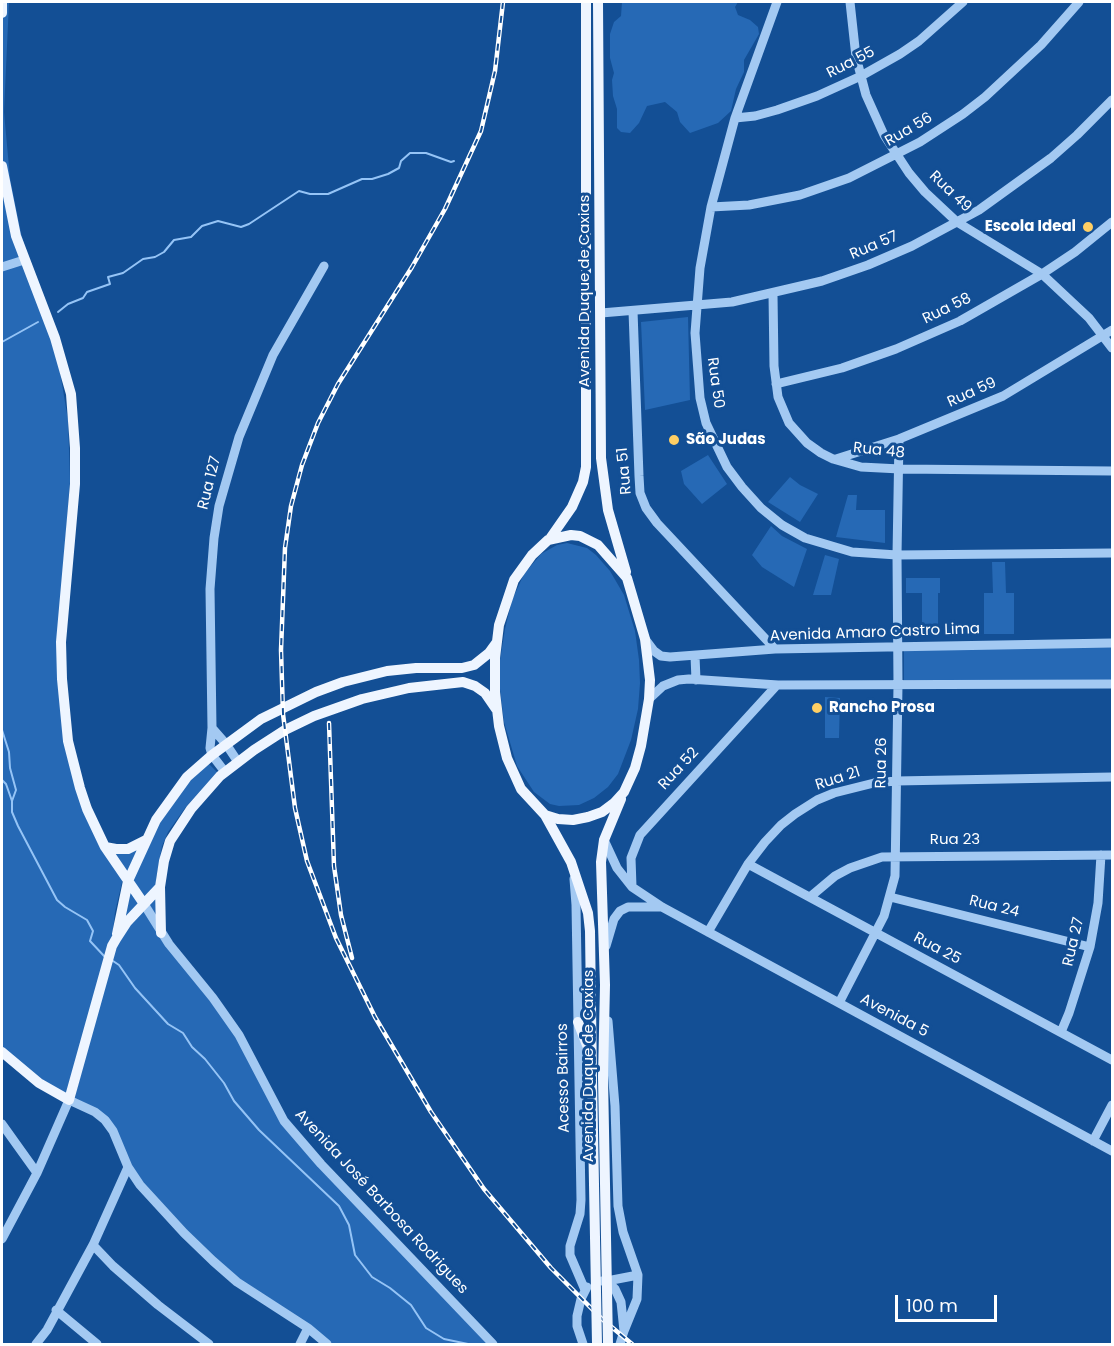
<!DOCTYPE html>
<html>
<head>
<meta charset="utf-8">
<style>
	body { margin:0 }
	#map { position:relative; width:1114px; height:1346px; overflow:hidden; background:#134f95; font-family:Poppins,sans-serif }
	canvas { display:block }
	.frame { position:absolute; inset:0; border:3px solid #fff; pointer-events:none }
	.scale { position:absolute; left:895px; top:1295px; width:102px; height:27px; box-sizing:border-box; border:3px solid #fff; border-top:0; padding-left:8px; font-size:18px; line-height:21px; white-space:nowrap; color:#fff; -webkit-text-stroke:4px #134f95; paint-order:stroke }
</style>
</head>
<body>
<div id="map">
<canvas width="1114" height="1346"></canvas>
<div class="frame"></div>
<div class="scale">100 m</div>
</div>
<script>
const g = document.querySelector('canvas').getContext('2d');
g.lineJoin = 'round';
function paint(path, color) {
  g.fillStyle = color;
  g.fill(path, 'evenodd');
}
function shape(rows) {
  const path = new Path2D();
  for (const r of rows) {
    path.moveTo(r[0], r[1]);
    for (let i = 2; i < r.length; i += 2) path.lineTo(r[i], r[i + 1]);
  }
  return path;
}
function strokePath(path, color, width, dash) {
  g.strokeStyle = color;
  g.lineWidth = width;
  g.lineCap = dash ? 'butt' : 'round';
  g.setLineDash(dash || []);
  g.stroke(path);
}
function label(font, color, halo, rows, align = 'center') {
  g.font = font + ' Poppins,sans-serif';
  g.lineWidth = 6;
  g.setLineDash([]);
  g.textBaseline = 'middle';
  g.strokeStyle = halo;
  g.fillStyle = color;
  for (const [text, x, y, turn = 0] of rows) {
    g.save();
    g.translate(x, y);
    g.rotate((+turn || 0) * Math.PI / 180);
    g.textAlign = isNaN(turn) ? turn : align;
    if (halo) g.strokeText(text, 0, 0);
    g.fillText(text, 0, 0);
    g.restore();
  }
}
paint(shape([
	[2,2,9,2,4,112,10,178,21,233,59,366,68,420,70,481,60,610,71,766,123,878,115,912,112,939,67,1098,2,1050],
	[622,2,738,2,735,7,738,15,750,20,758,27,759,34,744,60,744,72,736,89,731,111,718,123,690,133,680,122,677,112,665,102,647,106,639,123,630,133,621,132,617,128,617,109,613,96,612,80,614,73,610,58,610,34,614,22,621,16],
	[688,317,690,400,645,410,641,322],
	[708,455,727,484,702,504,684,484,681,471],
	[790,477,800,485,818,494,800,522,768,502],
	[848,495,857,495,856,510,885,510,885,543,836,537],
	[771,526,782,536,807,549,794,587,762,567,752,555],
	[567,543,587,548,596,555,610,571,624,595,635,631,639,660,640,683,638,709,631,740,618,774,608,787,594,798,579,805,559,806,550,804,534,792,517,766,504,722,500,689,500,660,505,629,512,600,524,574,541,554,557,545],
	[825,555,839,559,831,595,813,595],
	[992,562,1005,562,1006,593,1014,593,1014,634,984,634,984,593,993,593],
	[906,578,940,578,940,593,938,593,938,634,922,636,922,593,906,593],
	[1112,645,1112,682,904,680,904,648],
	[825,697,840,698,839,738,825,738],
	[208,763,217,772,185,808,168,832,162,846,156,879,165,935,217,1001,288,1123,494,1344,328,1344,266,1301,187,1235,132,1169,116,1133,74,1101,130,880,108,846,127,845,150,836,188,783]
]), '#2669b5');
strokePath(shape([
	[58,312,68,304,83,298,87,292,110,284,108,277,123,273,143,259,155,257,164,252,174,240,191,237,202,226,218,221,241,227,249,224,299,191,310,194,328,194,362,179,372,179,388,174,399,168,401,161,410,153,426,153,451,162,454,161],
	[2,342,38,322],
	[2,730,9,752,10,768,16,790,12,801,12,812,18,826,57,900,65,907,87,920,93,931,90,941,105,957],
	[2,780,6,784,12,801],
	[113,961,119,965,135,988,168,1024,183,1033,192,1047,205,1059,224,1083,234,1101,259,1130,339,1206,349,1225,355,1255,372,1277,390,1288,411,1305,426,1328,444,1339,468,1344]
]), '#95c4f6', 2);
strokePath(shape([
	[777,2,735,118,711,207,700,268,695,333,700,398,706,423,727,467,742,487,761,508,782,525,805,538,852,552,897,555,1112,553],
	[850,2,856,57,866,95,884,135,909,173,925,192,957,222,1042,274,1089,318,1112,348],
	[735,118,755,116,777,110,817,96,861,76,900,54,919,41,963,2],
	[711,207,749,205,800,195,849,178,920,142,963,114,985,97,1041,45,1079,2],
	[2,267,24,260],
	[773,294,774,366,778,397,789,423,807,443,821,453,833,459,861,467,900,469,1112,471],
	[633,311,639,476,640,493,646,508,657,523,775,649],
	[601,313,732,302,822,281,868,265,912,246,979,210,1051,158,1077,135,1112,100],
	[776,384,842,368,896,349,960,321,1042,274,1075,252,1112,222],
	[836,459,899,439,1003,396,1112,330],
	[645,639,654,651,661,656,670,657,775,649,1112,643],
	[695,656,696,680],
	[649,699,663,686,678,680,689,679,778,685,1112,684],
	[212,728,226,744,238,762],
	[225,772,212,755,210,748,212,728,210,589,214,538,219,506,239,437,273,355,324,266],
	[604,840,617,868,632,887,662,907,1112,1151],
	[748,864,1112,1060],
	[574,879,576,905,581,1200,580,1214,570,1246,570,1255,585,1290],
	[632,887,631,858,640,835,777,685],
	[810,897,835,876,850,868,882,857,1112,855],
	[890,897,1090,947],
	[144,904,169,944,213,998,239,1035,284,1121,321,1164,493,1344],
	[708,932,748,864,765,842,781,825,795,814,817,800,834,793,874,783,896,781,1112,777],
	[606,946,614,919,620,911,628,907,660,907],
	[839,1003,884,916,895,876,898,685,897,555,899,439],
	[608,1021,615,1106,618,1206,623,1232,638,1275,637,1299,624,1331],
	[1061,1032,1069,1013,1090,947,1098,903,1101,855],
	[2,1124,37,1173],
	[1093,1141,1112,1105],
	[2,1239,37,1173,69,1100,95,1112,105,1120,113,1131,128,1167,140,1185,184,1233,213,1261,237,1282,308,1328,327,1344],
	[93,1245,113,1266,158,1305,209,1344],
	[602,1281,607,1281,615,1289,621,1302,624,1331,620,1344],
	[607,1281,638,1275],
	[56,1310,97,1344],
	[36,1344,47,1330,93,1245,128,1167],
	[300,1344,308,1328],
	[583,1344,577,1326,577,1316,581,1299,587,1287]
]), '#a3c9f2', 9);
strokePath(shape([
	[598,2,601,458,608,510,626,572],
	[2,13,2,2],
	[2,166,16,236,55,338,71,394,75,448,75,484,61,642,62,679,68,741,80,788,87,809,105,847,144,904],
	[571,535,580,536,598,545,627,578,645,639,650,680,649,699,641,746,635,768,624,792,614,803,602,812,588,817,573,820,558,819,545,815,521,789,507,758,499,726,495,692,495,658,499,625,514,580,532,555,548,540,571,535],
	[549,540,572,507,583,482,586,467,586,2],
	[545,815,571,862,588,913,590,931,592,1078],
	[105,847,116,849,128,849,146,840],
	[160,887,161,933],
	[117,934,128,881,156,820,187,777,212,755,261,719,316,692,343,682,387,671,416,668,462,668,474,665,489,653,497,642],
	[578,1022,590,1053],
	[2,1052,39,1083,69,1100,112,946,116,939,127,922,160,887,164,861,170,841,191,809,220,776,254,750,285,730,314,716,362,699,409,688,463,682,475,686,485,693,496,709],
	[603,1077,605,985,601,862,604,840,621,799]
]), '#eef5ff', 10);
const rail = shape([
	[503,2,495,71,481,131,445,209,412,267,338,384,318,423,302,465,291,506,285,548,281,650,283,714,295,808,307,861,336,938,375,1017,431,1112,484,1189,551,1268,602,1319,632,1344],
	[329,723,334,866,341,915,352,958]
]);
strokePath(rail, '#fff', 4.5);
strokePath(rail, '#134f95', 2, [7]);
strokePath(shape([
	[603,1077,608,1344],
	[592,1078,597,1344]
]), '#eef5ff', 10);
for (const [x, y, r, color] of [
	[1088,227,6,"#ffcf64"],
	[674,440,6,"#ffcf64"],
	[817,708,6,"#ffcf64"]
]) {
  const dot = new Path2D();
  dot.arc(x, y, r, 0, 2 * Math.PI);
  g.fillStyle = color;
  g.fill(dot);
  strokePath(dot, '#134f95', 2);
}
label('15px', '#fff', '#134f95', [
	["Rua 55",851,63,-27],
	["Rua 56",909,130,-30],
	["Rua 49",950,192,44],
	["Rua 57",874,246,-23],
	["Avenida Duque de Caxias",585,291,-90],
	["Rua 58",947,309,-26],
	["Rua 50",715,383,82],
	["Rua 59",972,393,-24],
	["Rua 48",879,451,6],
	["Rua 51",625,471,-95],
	["Rua 127",210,483,-76],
	["Avenida Amaro Castro Lima",875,633,-2],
	["Rua 26",882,763,-89],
	["Rua 52",679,769,-47],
	["Rua 21",838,779,-18],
	["Rua 23",955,840],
	["Rua 24",994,907,14],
	["Rua 27",1074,942,-77],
	["Rua 25",937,949,28],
	["Avenida 5",894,1016,28],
	["Avenida Duque de Caxias",589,1066,-90],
	["Acesso Bairros",564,1078,-91],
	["Avenida José Barbosa Rodrigues",381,1202,47]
]);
label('bold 15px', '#fff', '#134f95', [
	["Escola Ideal",1076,227,"right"],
	["São Judas",686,440],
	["Rancho Prosa",829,708]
], 'left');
</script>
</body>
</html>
